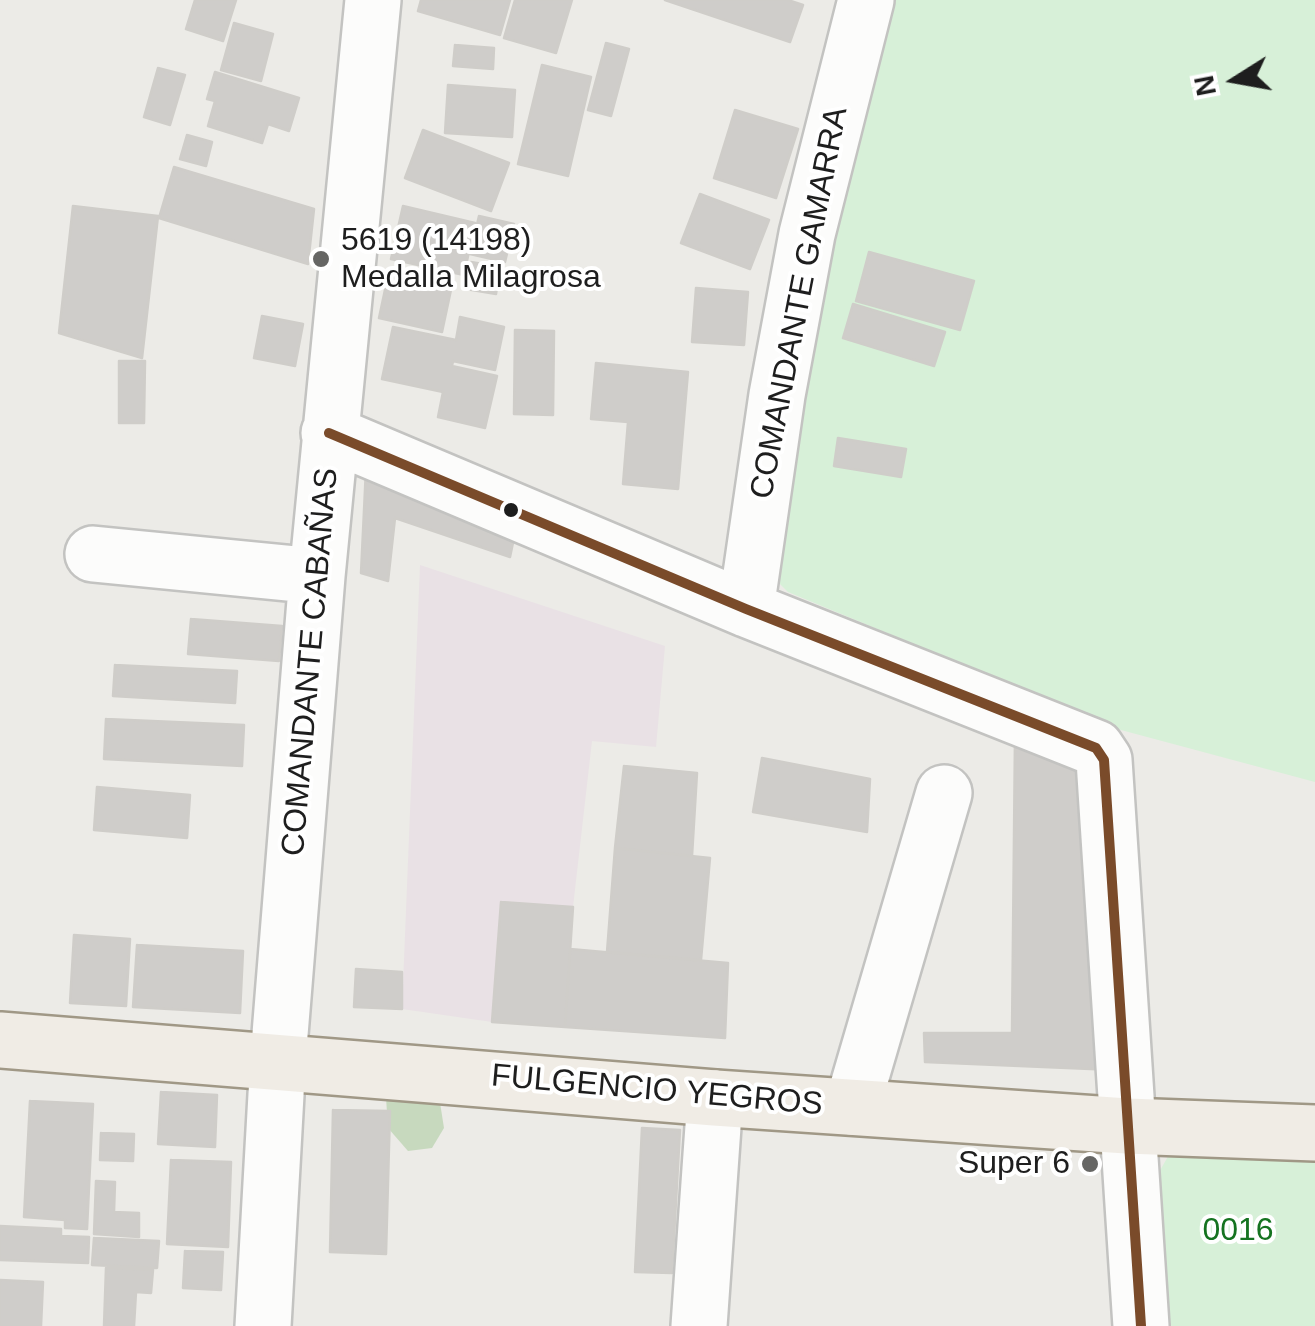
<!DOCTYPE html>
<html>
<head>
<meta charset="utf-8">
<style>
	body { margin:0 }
	#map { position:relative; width:1315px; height:1326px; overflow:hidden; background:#ecebe7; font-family:Arial,sans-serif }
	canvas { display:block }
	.north { position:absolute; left:1185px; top:30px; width:100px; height:100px; -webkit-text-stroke:8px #fff; paint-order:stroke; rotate:259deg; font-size:28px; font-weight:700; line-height:40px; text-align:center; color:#1e1e1e }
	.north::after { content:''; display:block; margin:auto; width:35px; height:45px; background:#1e1e1e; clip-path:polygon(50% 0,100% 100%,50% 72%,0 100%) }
</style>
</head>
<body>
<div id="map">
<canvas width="1315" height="1326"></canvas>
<div class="north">N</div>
</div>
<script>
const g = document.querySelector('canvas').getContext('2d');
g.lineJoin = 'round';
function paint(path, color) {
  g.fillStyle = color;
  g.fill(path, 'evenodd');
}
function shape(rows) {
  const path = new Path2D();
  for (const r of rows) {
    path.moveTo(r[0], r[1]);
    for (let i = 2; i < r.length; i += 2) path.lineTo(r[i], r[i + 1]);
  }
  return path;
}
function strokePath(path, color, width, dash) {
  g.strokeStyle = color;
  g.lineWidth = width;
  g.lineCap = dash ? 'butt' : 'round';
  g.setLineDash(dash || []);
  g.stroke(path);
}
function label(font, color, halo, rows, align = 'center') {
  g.font = font + ' Arial,sans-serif';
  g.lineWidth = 8;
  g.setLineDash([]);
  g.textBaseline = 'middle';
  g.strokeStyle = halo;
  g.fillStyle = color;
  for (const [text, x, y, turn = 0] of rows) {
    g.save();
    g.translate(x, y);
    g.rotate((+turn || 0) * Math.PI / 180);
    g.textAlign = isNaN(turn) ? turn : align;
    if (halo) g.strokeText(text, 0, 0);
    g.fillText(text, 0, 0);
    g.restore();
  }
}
paint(shape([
	[420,565,665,646,656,747,592,741,573,907,501,903,492,1022,402,1009]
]), '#e9e1e5');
paint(shape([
	[438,1090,444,1128,432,1148,408,1151,388,1128,386,1097]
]), '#c7d9be');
paint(shape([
	[886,0,1315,0,1315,782,1121,730,788,592,776,580,812,290],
	[1170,1153,1315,1160,1315,1326,1168,1326,1158,1174]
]), '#d7f0d8');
const building = shape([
	[195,0,236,0,223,41,186,29,195,0],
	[421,0,510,0,500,35,418,11,421,0],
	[515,0,572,0,556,53,504,38,515,0],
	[665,0,788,0,803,5,790,42,665,0],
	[234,23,273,34,261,81,221,70,234,23],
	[606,43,629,49,611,116,588,110,606,43],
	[455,45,494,48,493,69,453,66,455,45],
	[542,65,591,77,568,176,518,164,542,65],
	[158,68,185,75,170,125,144,117,158,68],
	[215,72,299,98,289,131,268,124,262,143,208,126,215,101,207,99,215,72],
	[448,85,515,90,512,137,445,133,448,85],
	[735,110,798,129,776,198,714,178,735,110],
	[423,130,509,163,491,211,405,178,423,130],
	[187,135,212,142,206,166,180,159,187,135],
	[174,167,314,209,308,264,159,218,174,167],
	[700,194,769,220,750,269,681,243,700,194],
	[73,206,158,216,142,358,59,333,73,206],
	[403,206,475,223,464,275,391,259,403,206],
	[479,216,514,224,505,262,470,254,479,216],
	[869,252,974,281,960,330,856,301,869,252],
	[471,262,500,267,496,294,466,289,471,262],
	[389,271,452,285,442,332,379,318,389,271],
	[696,288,748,292,744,345,692,342,696,288],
	[853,304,945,332,934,366,843,338,853,304],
	[262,316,303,324,295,366,254,358,262,316],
	[460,317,504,327,495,370,453,361,452,366,497,376,485,428,438,417,443,392,382,379,393,327,456,340,460,317],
	[515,330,554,331,553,415,514,414,515,330],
	[119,361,145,361,144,423,119,423,119,361],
	[596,363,688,372,678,489,623,484,628,422,591,419,596,363],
	[838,438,906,449,901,477,834,466,838,438],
	[366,469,515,533,510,557,395,518,388,581,361,573,366,469],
	[191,619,282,626,279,661,188,654,191,619],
	[115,665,237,671,235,703,113,696,115,665],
	[106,719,244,725,242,766,104,759,106,719],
	[1015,737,1094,765,1114,1070,925,1062,924,1033,1012,1033,1015,737],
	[762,758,870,779,867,832,753,812,762,758],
	[624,766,697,773,692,856,615,848,624,766],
	[97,787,190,795,187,838,94,830,97,787],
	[615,848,710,858,701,960,607,952,615,848],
	[501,902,573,907,565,1027,492,1022,501,902],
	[74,935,130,939,126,1006,70,1003,74,935],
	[137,945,243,951,240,1013,133,1007,137,945],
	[570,949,728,963,725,1038,565,1027,570,949],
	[356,969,402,972,402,1009,354,1007,356,969],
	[161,1092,217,1095,215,1147,158,1144,161,1092],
	[30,1101,93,1104,87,1229,65,1228,65,1220,24,1217,30,1101],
	[333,1110,390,1111,386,1254,330,1252,333,1110],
	[642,1128,680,1130,672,1273,635,1272,642,1128],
	[101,1133,134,1134,133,1161,100,1160,101,1133],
	[171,1160,231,1162,228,1247,167,1244,171,1160],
	[96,1181,115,1182,114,1212,139,1213,139,1237,94,1234,96,1181],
	[0,1226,61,1229,61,1236,89,1237,88,1263,0,1260,0,1226],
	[94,1238,159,1241,157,1268,92,1265,94,1238],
	[185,1251,223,1252,221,1290,183,1288,185,1251],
	[106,1268,153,1270,151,1293,136,1292,134,1326,104,1326,106,1268],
	[0,1280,43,1282,41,1326,0,1326,0,1280]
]);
paint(building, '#cfcdca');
strokePath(building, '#cfcdc9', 2.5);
const minor = shape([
	[329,433,746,609,1096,748,1104,760,1141,1326],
	[93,554,317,576],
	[746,609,777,395,807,234,866,0],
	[852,1107,944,793],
	[263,1326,278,1059,317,576,373,0],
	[699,1326,715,1098]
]);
const major = shape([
	[0,1040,715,1098,1127,1126,1315,1133]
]);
strokePath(minor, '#c3c3c1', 60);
strokePath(major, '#a09886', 60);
strokePath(minor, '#fcfcfb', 55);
strokePath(major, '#f0ece5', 55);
strokePath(shape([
	[329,433,746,609,1096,748,1104,760,1141,1326]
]), '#7a4b2a', 10);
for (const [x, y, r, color] of [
	[321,259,10,"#666664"],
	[511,510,9,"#1e1e1e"],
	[1090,1164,10,"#666664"]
]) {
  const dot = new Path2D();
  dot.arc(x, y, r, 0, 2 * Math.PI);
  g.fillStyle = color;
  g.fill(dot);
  strokePath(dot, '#fff', 4);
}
label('32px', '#1e1e1e', '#fff', [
	["5619 (14198)",341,241],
	["Medalla Milagrosa",341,278],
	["Super 6",1070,1164,"right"]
], 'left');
label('32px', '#1e1e1e', '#fff', [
	["COMANDANTE GAMARRA",800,303,-79],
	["COMANDANTE CABAÑAS",311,662,-85],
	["FULGENCIO YEGROS",657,1091,5]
]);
label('32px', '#157320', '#fff', [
	["0016",1238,1231]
]);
</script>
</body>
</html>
